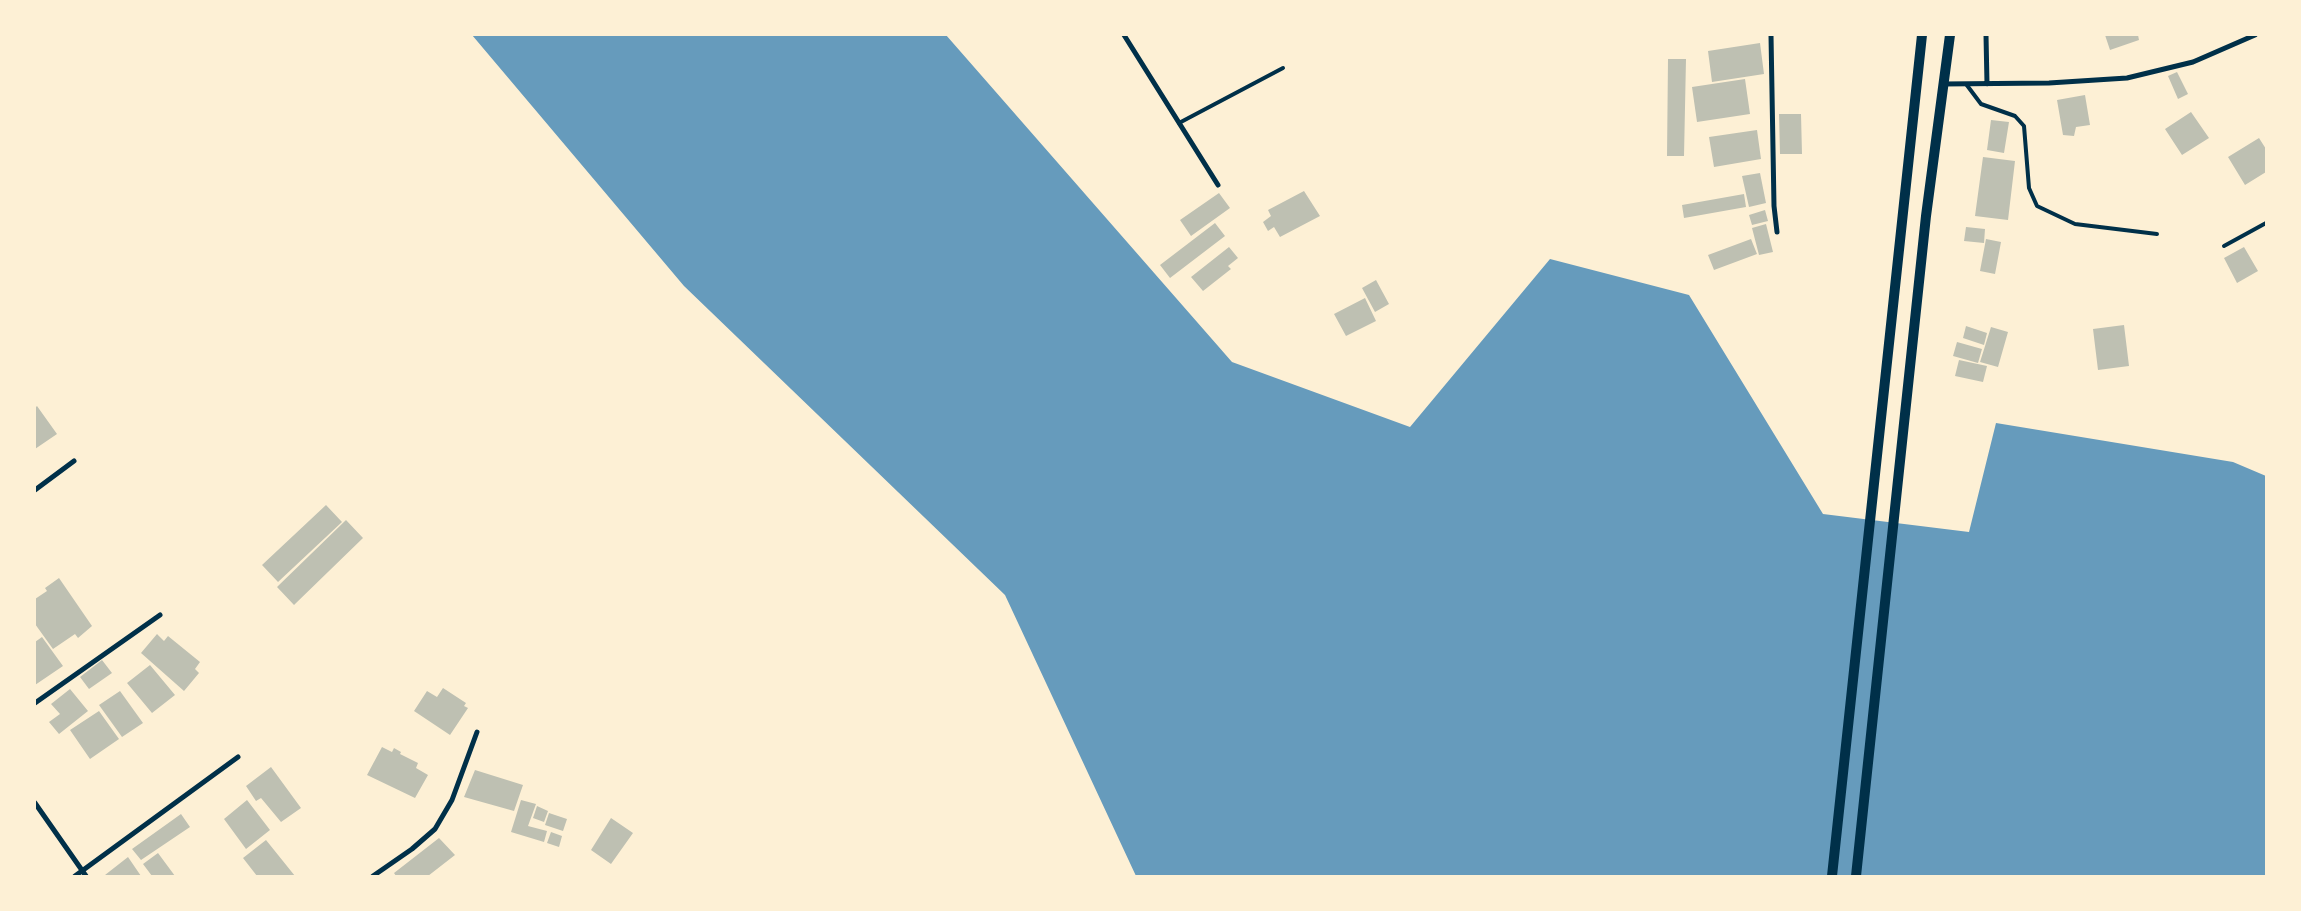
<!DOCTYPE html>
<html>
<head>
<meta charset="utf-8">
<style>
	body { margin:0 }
	#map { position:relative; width:2301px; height:911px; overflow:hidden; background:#fdf0d5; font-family:"Sofia Sans Condensed",sans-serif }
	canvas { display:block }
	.frame { position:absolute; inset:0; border:36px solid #fdf0d5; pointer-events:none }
</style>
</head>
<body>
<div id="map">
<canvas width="2301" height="911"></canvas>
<div class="frame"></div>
</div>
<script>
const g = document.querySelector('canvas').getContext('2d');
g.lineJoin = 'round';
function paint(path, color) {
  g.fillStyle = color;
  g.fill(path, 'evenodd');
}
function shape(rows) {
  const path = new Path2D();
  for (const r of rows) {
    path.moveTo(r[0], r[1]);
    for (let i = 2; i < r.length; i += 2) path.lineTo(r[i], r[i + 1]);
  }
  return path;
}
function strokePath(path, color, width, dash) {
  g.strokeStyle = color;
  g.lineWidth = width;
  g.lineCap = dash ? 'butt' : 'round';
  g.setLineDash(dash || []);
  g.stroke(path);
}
paint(shape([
	[472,35,946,35,1232,362,1410,427,1550,259,1689,295,1823,514,1969,532,1996,423,2233,462,2266,476,2266,876,1136,876,1005,595,684,286]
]), '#669bbc');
paint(shape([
	[2105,35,2138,35,2139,40,2110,50],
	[1760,43,1764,74,1712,82,1708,51],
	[1668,59,1686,59,1684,156,1667,156],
	[2177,72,2188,94,2178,99,2168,76],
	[1745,79,1750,114,1697,122,1692,87],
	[2085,95,2090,125,2076,127,2074,136,2063,135,2057,100],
	[2191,112,2209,138,2182,155,2165,129],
	[1779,114,1801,114,1802,154,1780,154],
	[1991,120,2009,122,2004,153,1987,150],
	[1757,130,1761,159,1714,167,1709,137],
	[2259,138,2266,149,2266,172,2245,185,2228,157],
	[1983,157,2015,161,2008,220,1975,216],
	[1760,173,1766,203,1749,207,1742,176],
	[1304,191,1320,216,1280,237,1274,227,1268,231,1263,222,1271,216,1268,210],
	[1219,193,1230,208,1191,236,1180,220],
	[1744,194,1746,207,1684,218,1682,205],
	[1765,210,1768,221,1752,225,1749,215],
	[1215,223,1225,236,1170,278,1160,265],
	[1766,224,1773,252,1759,255,1752,228],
	[1966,227,1985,229,1984,243,1964,241],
	[1751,239,1757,254,1714,270,1708,255],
	[1986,239,2001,242,1995,274,1980,271],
	[1229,247,1238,258,1228,266,1231,269,1203,291,1191,277],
	[2244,247,2258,271,2237,283,2224,258],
	[1376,280,1389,304,1375,312,1362,288],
	[1365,298,1376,321,1346,336,1334,314],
	[2124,325,2129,366,2098,370,2093,329],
	[1966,326,1987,333,1984,345,1963,338],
	[1991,327,2008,332,1998,367,1980,362],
	[1957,342,1982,349,1978,363,1953,356],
	[1959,360,1987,366,1983,382,1955,376],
	[37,406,57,434,35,449,35,408],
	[326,505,342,522,278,582,262,565],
	[346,520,363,538,294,605,277,587],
	[59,578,92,626,78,638,75,634,53,649,35,624,35,599,47,591,45,588],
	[157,634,164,641,168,636,200,662,195,669,199,673,184,691,141,653],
	[42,637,63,666,35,685,35,642],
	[102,660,112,673,89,689,80,677],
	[150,665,175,695,152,713,127,683],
	[443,688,466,703,464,706,468,708,450,735,414,711,427,691,437,697],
	[70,689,88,711,59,734,49,722,60,714,51,704],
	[120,691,143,723,122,737,99,705],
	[99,711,119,739,90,759,70,730],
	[382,747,392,752,394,748,401,752,400,754,418,763,416,768,428,775,415,798,367,775],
	[271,767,301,808,281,822,261,798,256,801,246,786],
	[475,770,523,785,514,811,464,797],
	[247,800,270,830,246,849,224,819],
	[521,800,536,804,528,826,547,831,544,842,511,832],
	[537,806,548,811,544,822,533,818],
	[549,813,567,819,563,831,545,825],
	[181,814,190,827,141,860,132,849],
	[611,818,633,833,611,864,591,850],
	[551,832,562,836,559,847,547,843],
	[439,838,455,855,428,876,396,876,394,873],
	[266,840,295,876,257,876,243,858],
	[158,853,175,876,152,876,143,864],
	[128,857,141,876,106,876,105,875]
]), '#bec0b2');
strokePath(shape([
	[1966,84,1981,104,2015,116,2024,126,2029,188,2037,206,2075,224,2157,234],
	[1179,123,1283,68],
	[2224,246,2266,223]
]), '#003049', 4);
strokePath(shape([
	[1124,35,1218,185],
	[1771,35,1774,206,1777,232],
	[1986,35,1987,84],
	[1943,84,2049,83,2127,78,2193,62,2255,35],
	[35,490,74,461],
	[35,703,160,615],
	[35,803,86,876],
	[75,876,238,757],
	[373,876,412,849,435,829,452,800,477,732]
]), '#003049', 5);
strokePath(shape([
	[1832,876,1922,35],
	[1856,876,1926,216,1950,35]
]), '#003049', 10);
</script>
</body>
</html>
